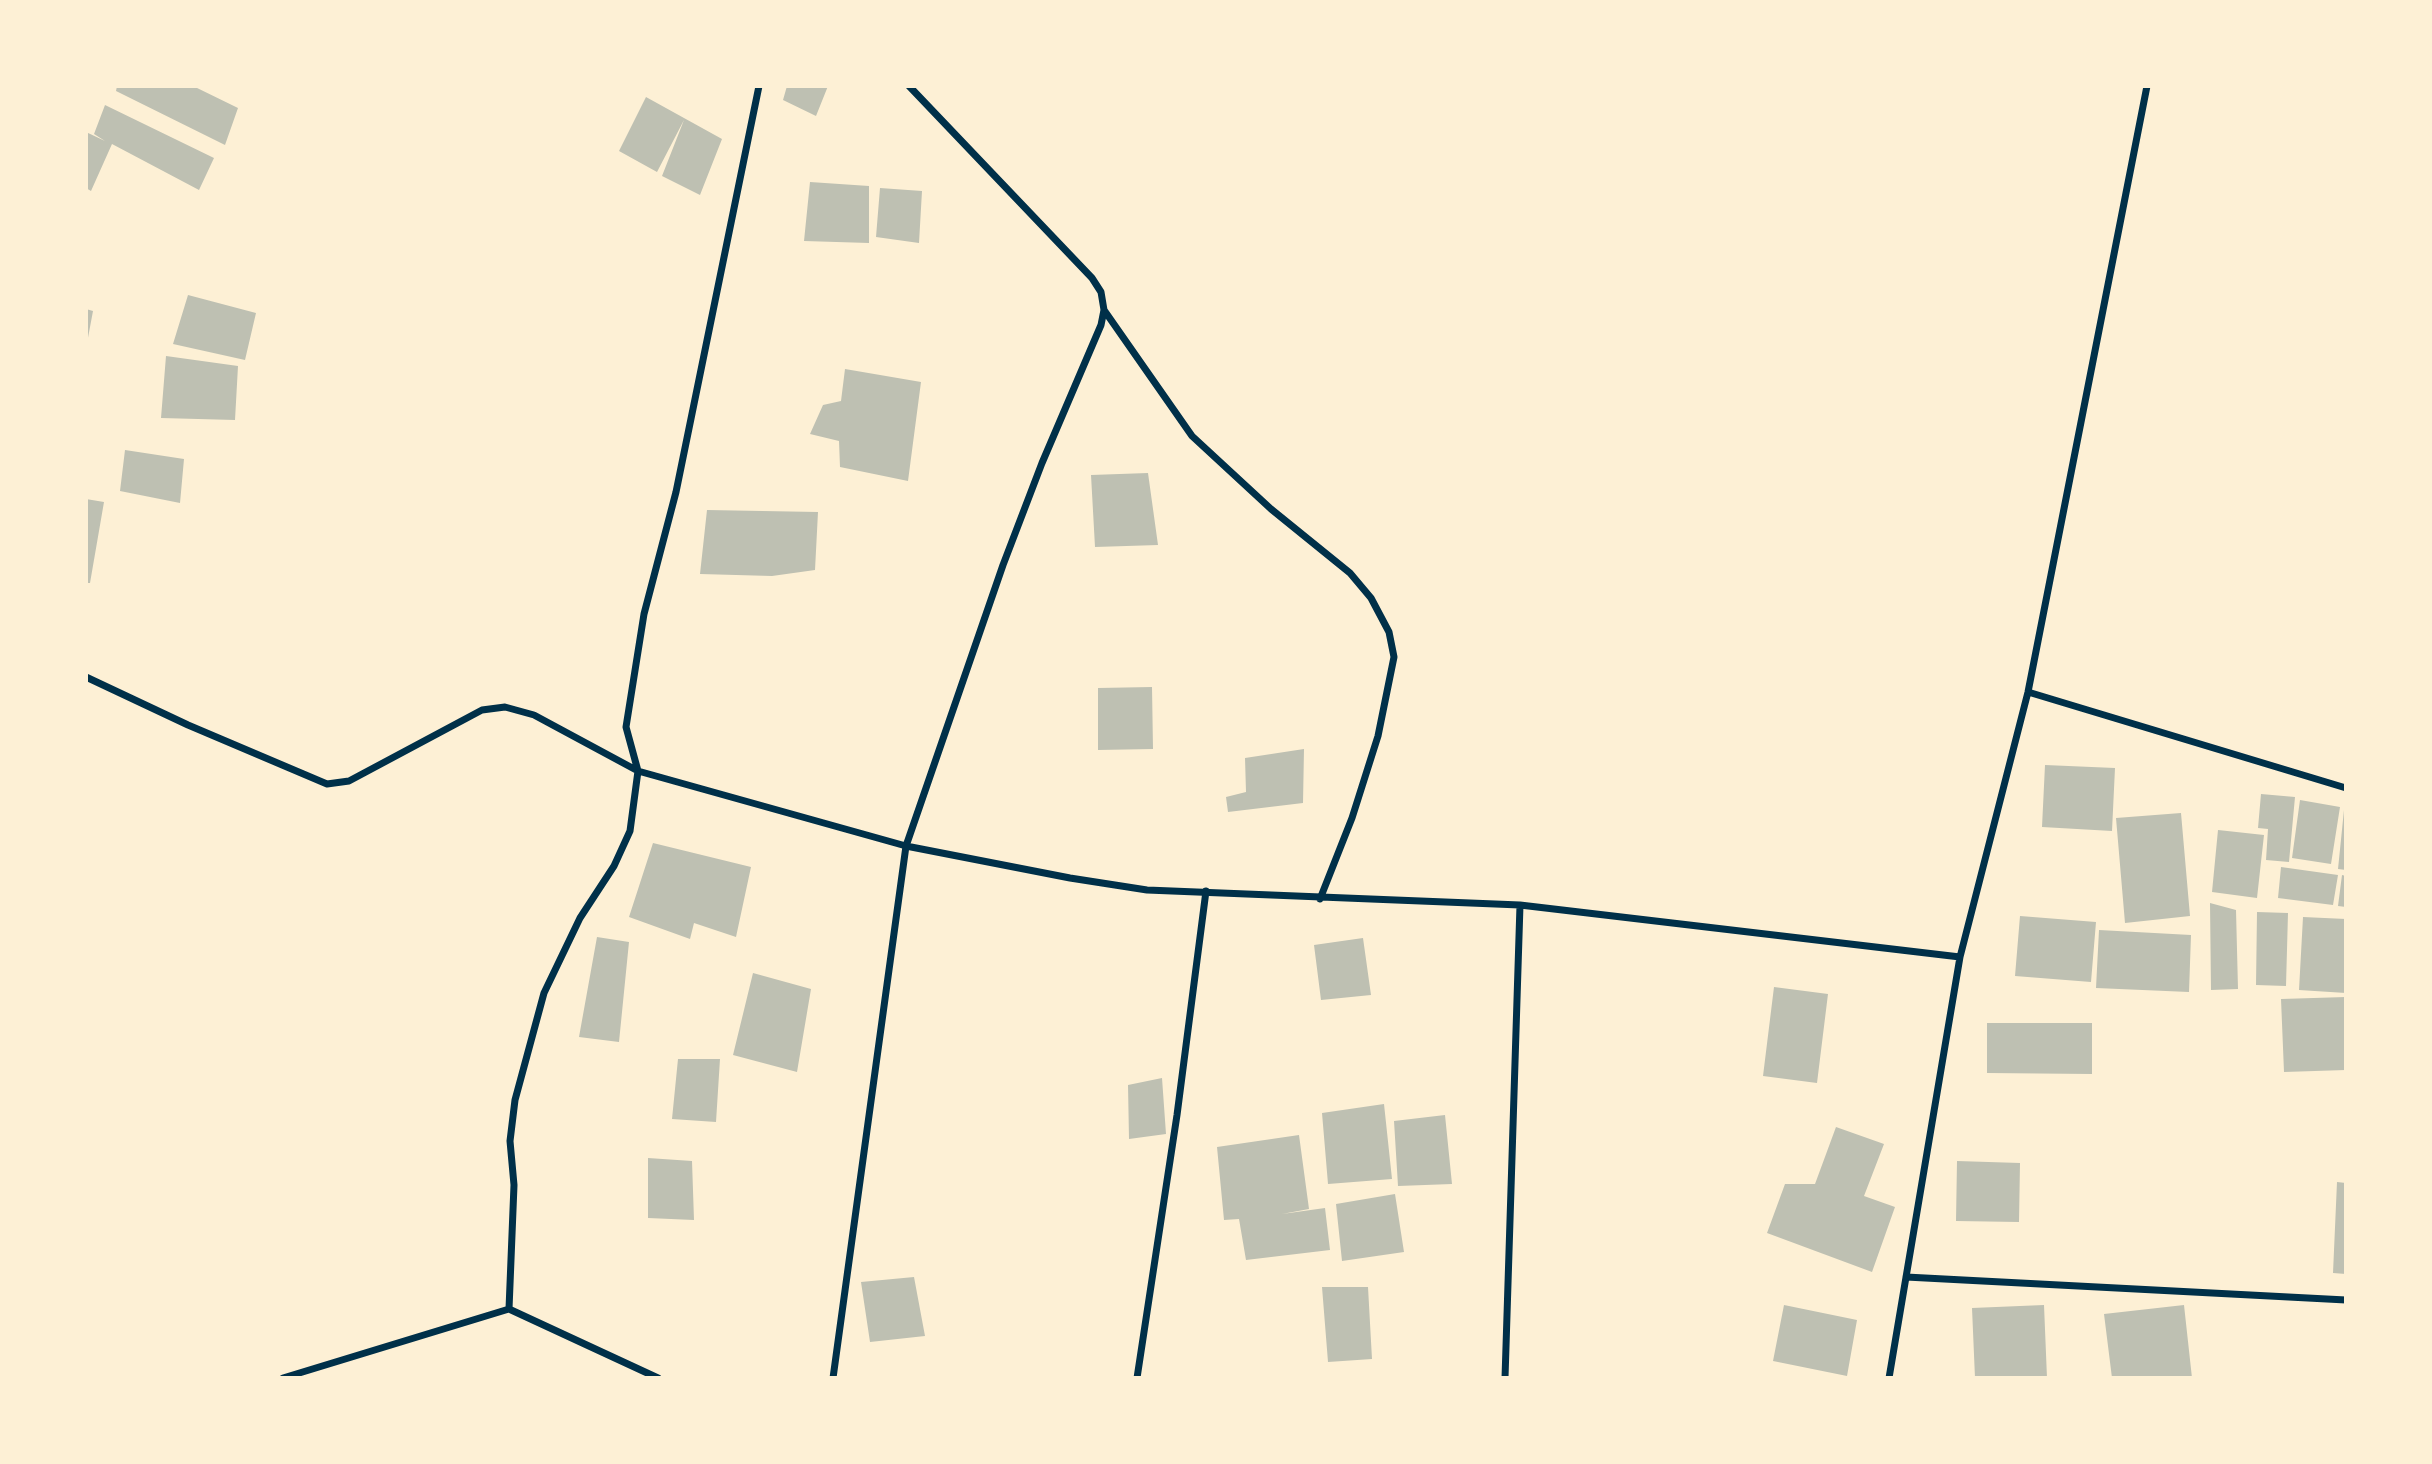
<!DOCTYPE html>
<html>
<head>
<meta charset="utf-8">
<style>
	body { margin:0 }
	#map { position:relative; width:2432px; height:1464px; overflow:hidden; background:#fdf0d5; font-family:"DM Sans",sans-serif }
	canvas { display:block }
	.frame { position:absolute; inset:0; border:88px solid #fdf0d5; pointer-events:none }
</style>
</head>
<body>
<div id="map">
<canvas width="2432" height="1464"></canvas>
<div class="frame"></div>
</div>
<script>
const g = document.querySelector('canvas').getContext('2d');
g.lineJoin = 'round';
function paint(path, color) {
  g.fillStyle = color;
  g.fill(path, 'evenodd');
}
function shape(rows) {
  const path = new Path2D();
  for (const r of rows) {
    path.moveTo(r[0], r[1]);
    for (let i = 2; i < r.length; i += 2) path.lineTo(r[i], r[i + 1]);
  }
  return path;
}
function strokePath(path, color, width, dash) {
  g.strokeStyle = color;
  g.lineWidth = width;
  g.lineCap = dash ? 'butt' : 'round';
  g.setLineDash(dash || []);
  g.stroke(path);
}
paint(shape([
	[117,86,193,86,238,108,225,145,116,91],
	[787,86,828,86,816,116,783,100],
	[646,97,722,139,700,195,662,176,684,120,657,172,619,151],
	[105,105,214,158,199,190,112,144,91,191,86,188,86,132,105,141,94,134],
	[810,182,869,186,869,243,804,241],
	[880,188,922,191,919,243,876,237],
	[188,295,256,313,245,360,173,344],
	[86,309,93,311,87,343,86,343],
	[166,356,238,366,235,420,161,418],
	[845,369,921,382,908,481,840,467,839,441,810,434,823,405,841,401],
	[125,450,184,459,180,503,120,491],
	[1148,473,1158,545,1095,547,1091,475],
	[86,499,104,502,90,583,86,583],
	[707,510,818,512,815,570,772,576,700,574],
	[1152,687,1153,749,1098,750,1098,688],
	[1304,749,1303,803,1228,812,1226,797,1246,792,1245,758],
	[2045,765,2115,768,2112,831,2042,827],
	[2261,794,2295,797,2289,862,2266,860,2268,829,2258,828],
	[2300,800,2340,807,2331,864,2292,858],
	[2344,810,2346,810,2346,870,2338,869],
	[2181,813,2190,916,2125,923,2116,818],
	[2218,830,2264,835,2257,898,2212,892],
	[653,843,751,867,736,937,694,923,690,939,629,917],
	[2281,867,2338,875,2333,905,2278,898],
	[2342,875,2346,876,2346,907,2338,906],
	[2210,903,2236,910,2238,989,2211,990],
	[2257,912,2288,913,2286,986,2256,985],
	[2020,916,2096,922,2091,982,2015,976],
	[2303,917,2346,919,2346,993,2299,990],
	[2099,930,2191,935,2189,992,2096,988],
	[597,937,629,942,619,1042,579,1037],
	[1363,938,1371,995,1321,1000,1314,945],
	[753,973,811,989,797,1072,733,1055],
	[1774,987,1828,994,1817,1083,1763,1076],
	[2346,997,2346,1070,2284,1072,2281,999],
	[1987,1023,2092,1023,2092,1074,1987,1073],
	[678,1059,720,1059,716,1122,672,1119],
	[1162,1078,1166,1134,1129,1139,1128,1085],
	[1384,1104,1392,1179,1328,1184,1322,1113],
	[1445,1115,1452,1184,1398,1186,1394,1121],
	[1836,1127,1884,1144,1864,1196,1895,1207,1872,1272,1767,1233,1785,1184,1815,1184],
	[1299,1135,1309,1209,1282,1214,1325,1208,1330,1250,1246,1260,1239,1219,1224,1220,1217,1147],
	[648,1158,692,1161,694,1220,648,1218],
	[1957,1161,2020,1163,2019,1222,1956,1221],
	[2337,1182,2346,1183,2346,1274,2333,1273],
	[1395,1194,1404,1252,1342,1261,1336,1204],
	[914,1277,925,1336,870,1342,861,1282],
	[1322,1287,1368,1287,1372,1359,1328,1362],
	[1784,1305,1857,1320,1847,1376,1773,1361],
	[2044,1305,2047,1378,1975,1378,1972,1308],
	[2184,1305,2192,1378,2112,1378,2104,1314]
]), '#bec0b2');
strokePath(shape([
	[1104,310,1192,436,1271,509,1350,573,1371,598,1389,632,1394,657,1378,736,1352,818,1320,899],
	[86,677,188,725,327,784,349,781,482,710,505,707,534,715,638,771,906,846,1070,878,1147,890,1520,905,1960,957],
	[2028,692,2346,788],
	[1906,1277,2346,1300],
	[509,1309,514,1185,510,1141,515,1100,544,993,580,918,614,866,630,831,638,771,626,727,644,614,676,492,759,86],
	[283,1378,509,1309,658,1378],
	[833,1378,906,846,1003,565,1042,463,1101,325,1104,310,1101,292,1092,278,909,86],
	[1137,1378,1177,1115,1206,891],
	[1505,1378,1520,905],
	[1889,1378,1960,957,2028,692,2147,86]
]), '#003049', 7);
</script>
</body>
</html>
